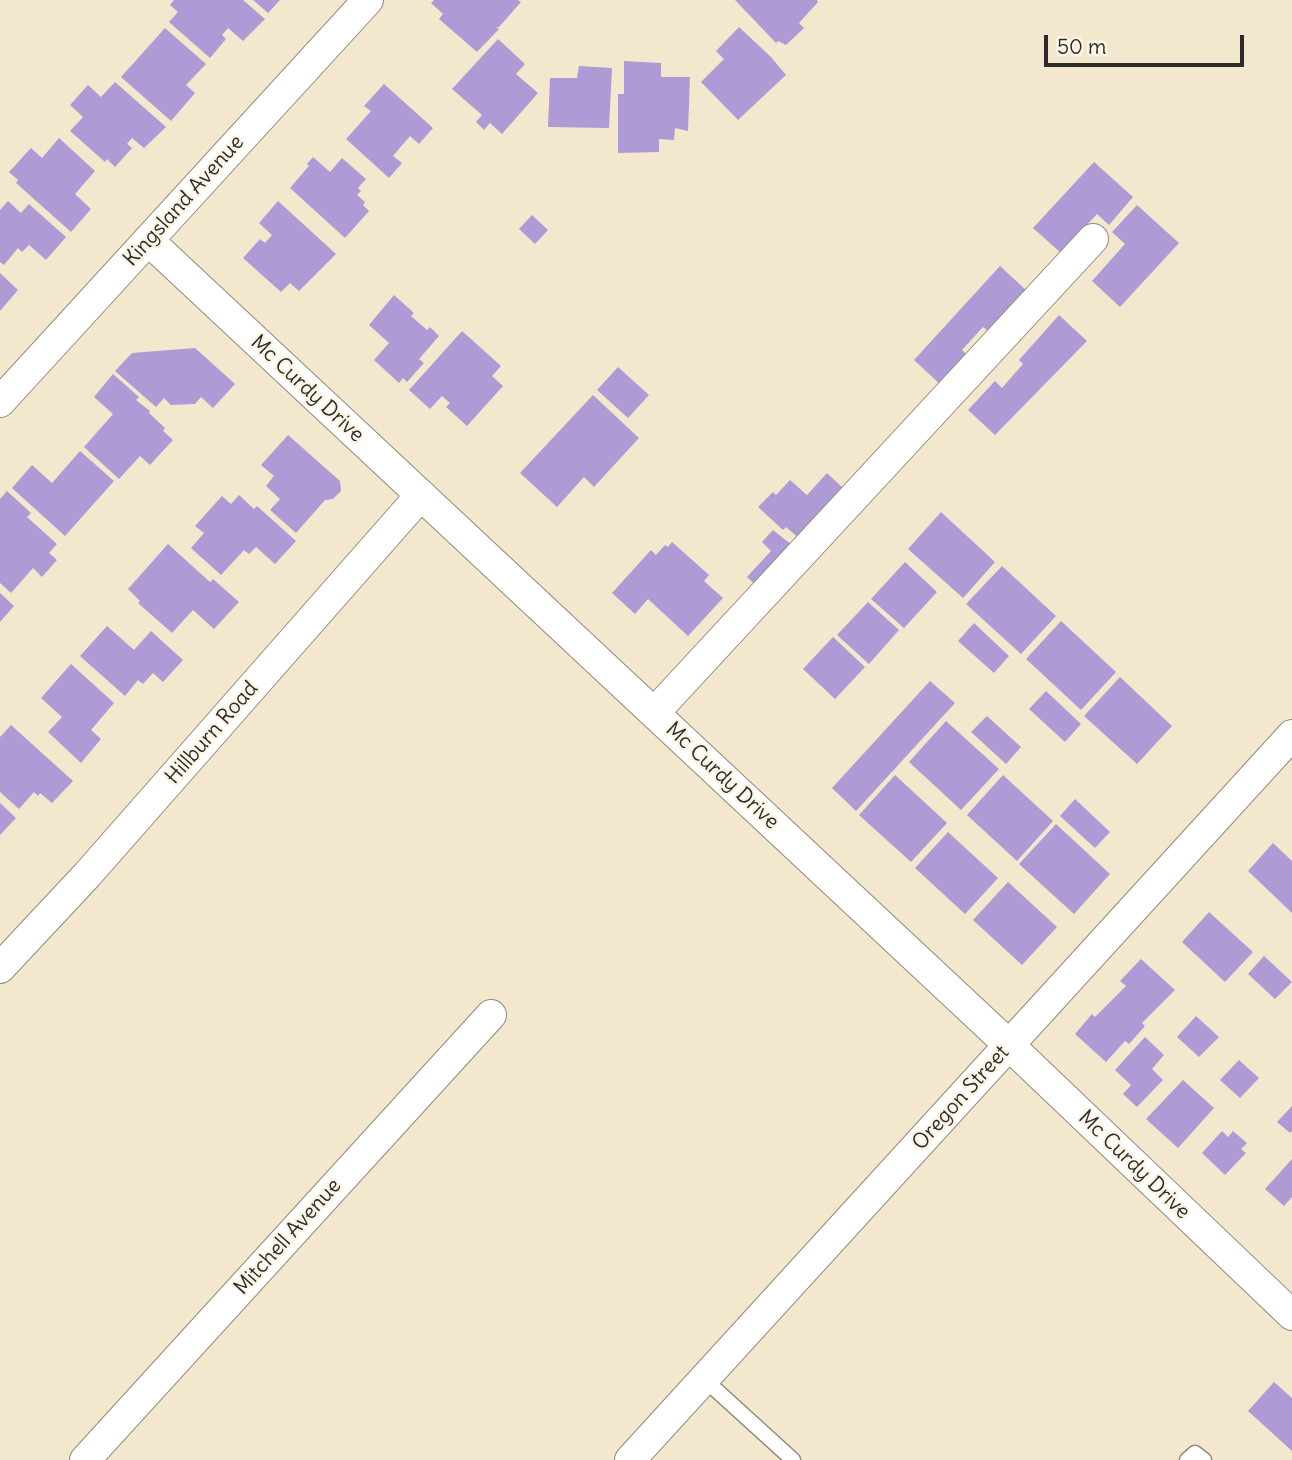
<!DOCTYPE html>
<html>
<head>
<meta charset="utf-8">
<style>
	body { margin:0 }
	#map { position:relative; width:1292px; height:1460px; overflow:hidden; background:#f3e8cd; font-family:Delius,sans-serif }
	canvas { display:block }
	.scale { position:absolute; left:1044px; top:35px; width:200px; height:32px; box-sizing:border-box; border:4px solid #2b2b2b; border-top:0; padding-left:9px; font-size:21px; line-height:24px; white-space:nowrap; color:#2b2b2b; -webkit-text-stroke:5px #fcf5e5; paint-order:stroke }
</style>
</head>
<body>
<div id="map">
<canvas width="1292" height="1460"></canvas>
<div class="scale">50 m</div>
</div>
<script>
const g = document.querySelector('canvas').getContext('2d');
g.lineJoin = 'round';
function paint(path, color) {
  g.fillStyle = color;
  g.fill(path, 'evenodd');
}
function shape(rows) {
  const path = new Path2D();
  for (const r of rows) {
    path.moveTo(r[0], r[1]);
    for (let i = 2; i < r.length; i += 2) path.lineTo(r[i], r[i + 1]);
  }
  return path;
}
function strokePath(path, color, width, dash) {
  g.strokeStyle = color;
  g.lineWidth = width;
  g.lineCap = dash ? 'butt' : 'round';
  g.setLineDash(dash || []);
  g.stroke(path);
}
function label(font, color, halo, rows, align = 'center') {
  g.font = font + ' Delius,sans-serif';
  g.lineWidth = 5;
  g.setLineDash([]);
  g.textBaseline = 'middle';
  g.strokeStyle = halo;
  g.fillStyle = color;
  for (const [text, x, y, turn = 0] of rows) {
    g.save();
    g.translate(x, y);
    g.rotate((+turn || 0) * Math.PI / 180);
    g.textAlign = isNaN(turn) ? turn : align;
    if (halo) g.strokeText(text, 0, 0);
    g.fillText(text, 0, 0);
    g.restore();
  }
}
paint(shape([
	[174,0,243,0,265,19,243,41,228,28,222,35,226,39,210,58,169,22,178,12,170,5],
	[253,0,280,0,268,13],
	[434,0,518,0,521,2,499,27,496,27,499,29,477,52,439,19,443,14,431,3],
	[735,0,817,0,818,2,799,23,804,28,786,45,778,41,776,43],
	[739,27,771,57,786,75,738,120,701,82,724,59,716,51],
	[165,28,206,64,186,85,195,93,171,121,121,77],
	[498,39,525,64,516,74,538,93,502,134,490,123,484,130,476,122,482,115,452,89],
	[624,61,661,63,661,77,690,77,688,131,675,128,674,140,659,139,659,152,618,153,618,94,624,94],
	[579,66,612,68,609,128,548,127,550,78,577,78],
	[115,82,166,127,144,148,132,138,127,144,132,148,115,167,107,159,105,162,70,131,83,117,70,105,88,85,101,97],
	[384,84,433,128,419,144,410,136,393,156,402,163,389,178,346,139,371,111,364,106],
	[59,138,95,171,75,194,91,209,71,232,16,183,18,180,9,172,31,148,42,158],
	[313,157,330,172,342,158,366,179,358,188,361,191,357,195,365,202,363,205,369,211,345,238,290,188,309,166,307,164],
	[1094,162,1133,197,1109,225,1097,214,1061,253,1033,228],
	[8,201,21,213,29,204,66,237,46,260,29,245,22,252,18,248,4,265,0,262,0,210],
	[278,201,336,254,299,291,290,283,281,292,243,258,260,239,265,243,272,235,259,223],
	[1137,205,1179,243,1120,307,1092,281,1125,244,1112,232],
	[532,215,548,230,535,244,519,229],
	[1000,266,1027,291,989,332,983,327,962,350,969,357,942,386,914,360],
	[0,273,18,290,0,311],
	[394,295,414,313,411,316,427,330,430,327,439,336,419,359,424,363,407,382,403,378,399,383,374,360,389,343,369,325],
	[1059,315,1087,341,995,435,968,410,995,381,1002,388,1023,364,1019,360],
	[462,331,501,366,492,376,503,386,467,426,446,407,450,403,442,396,430,409,409,390],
	[195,348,235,384,213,408,201,397,195,404,171,405,164,398,156,407,115,371,132,353],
	[618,367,649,395,628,418,597,390],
	[113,374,139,397,136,400,150,411,149,413,165,428,163,431,173,440,150,465,140,456,119,479,84,447,113,414,94,397],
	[593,395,639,438,594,487,584,477,557,507,520,473],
	[288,435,340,481,341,491,333,499,325,500,296,533,270,510,280,499,266,486,274,476,261,465],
	[80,451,114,481,65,536,12,488,32,465,52,483],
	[827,473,846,491,801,540,786,527,783,530,758,507,773,492,776,495,790,480,807,495],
	[7,491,31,513,27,517,57,544,49,553,57,560,42,577,33,568,11,593,0,583,0,499],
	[239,495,254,509,257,506,296,541,275,564,256,547,249,554,244,550,221,575,191,548,204,533,195,526,222,496,231,504],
	[941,512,995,562,963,598,908,549],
	[773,530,797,549,761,590,747,577,771,551,762,542],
	[672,542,709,575,704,581,723,598,688,636,648,599,635,614,612,593,651,550,656,555,665,545,668,547],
	[168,544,210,582,213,579,239,602,214,629,193,610,172,633,138,603,140,601,128,589],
	[905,562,937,592,904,628,871,599],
	[1002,566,1056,616,1021,654,966,604],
	[0,593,14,606,0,622],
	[868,602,899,630,869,664,837,635],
	[1061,621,1116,672,1081,710,1026,659],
	[974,623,1009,656,994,673,958,641],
	[107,626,134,650,151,631,183,660,163,682,153,673,143,684,138,680,125,696,80,656],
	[833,637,865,667,835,699,803,669],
	[71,664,114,703,91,730,101,739,81,763,48,732,62,717,41,698],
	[1120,677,1172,726,1137,764,1084,716],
	[930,681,955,703,856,811,832,788],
	[1046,691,1081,724,1065,742,1029,709],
	[987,716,1021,747,1006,764,971,732],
	[946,721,999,769,961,810,909,762],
	[11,725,73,781,52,803,40,793,38,796,34,792,19,809,0,792,0,737],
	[895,775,947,823,911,862,859,815],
	[1003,775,1053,821,1017,861,967,815],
	[1075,799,1110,832,1095,848,1060,816],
	[0,803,16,818,0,835],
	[1056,824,1110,874,1074,914,1019,864],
	[948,832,998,878,965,914,915,868],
	[1273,843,1292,861,1292,913,1248,871],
	[1008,882,1057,927,1022,965,973,920],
	[1209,912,1253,952,1225,982,1182,942],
	[1264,956,1292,982,1275,999,1248,974],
	[1141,959,1175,990,1142,1023,1145,1026,1129,1044,1125,1041,1106,1062,1075,1034,1092,1014,1095,1017,1126,986,1120,981],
	[1196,1016,1219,1037,1199,1057,1177,1037],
	[1145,1037,1164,1055,1152,1069,1163,1080,1137,1107,1123,1094,1131,1085,1115,1070],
	[1239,1060,1259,1078,1240,1098,1220,1080],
	[1183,1080,1214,1108,1178,1148,1146,1119],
	[1292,1106,1292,1131,1290,1133,1277,1122],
	[1222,1131,1228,1137,1233,1131,1247,1143,1241,1149,1246,1153,1225,1175,1202,1153],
	[1292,1159,1292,1197,1284,1206,1265,1189],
	[1274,1382,1292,1398,1292,1451,1248,1411]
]), '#ae9ad5');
const service = shape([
	[704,1379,793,1460],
	[1187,1460,1195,1453,1204,1460]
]);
const minor = shape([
	[148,240,1009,1045,1292,1315],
	[0,402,368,0],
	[654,713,1093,239],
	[0,968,87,875,421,495],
	[85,1460,491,1015],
	[630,1460,1292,735]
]);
strokePath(service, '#8f8a7c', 17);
strokePath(minor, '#8f8a7c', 32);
strokePath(service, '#fff', 14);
strokePath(minor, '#fff', 30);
label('21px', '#2b2b2b', '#fcf5e5', [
	["Kingsland Avenue",184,201,-48],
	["Mc Curdy Drive",307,389,43],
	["Hillburn Road",212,733,-49],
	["Mc Curdy Drive",722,776,43],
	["Oregon Street",961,1098,-48],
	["Mc Curdy Drive",1134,1165,44],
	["Mitchell Avenue",288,1237,-48]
]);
</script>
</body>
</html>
